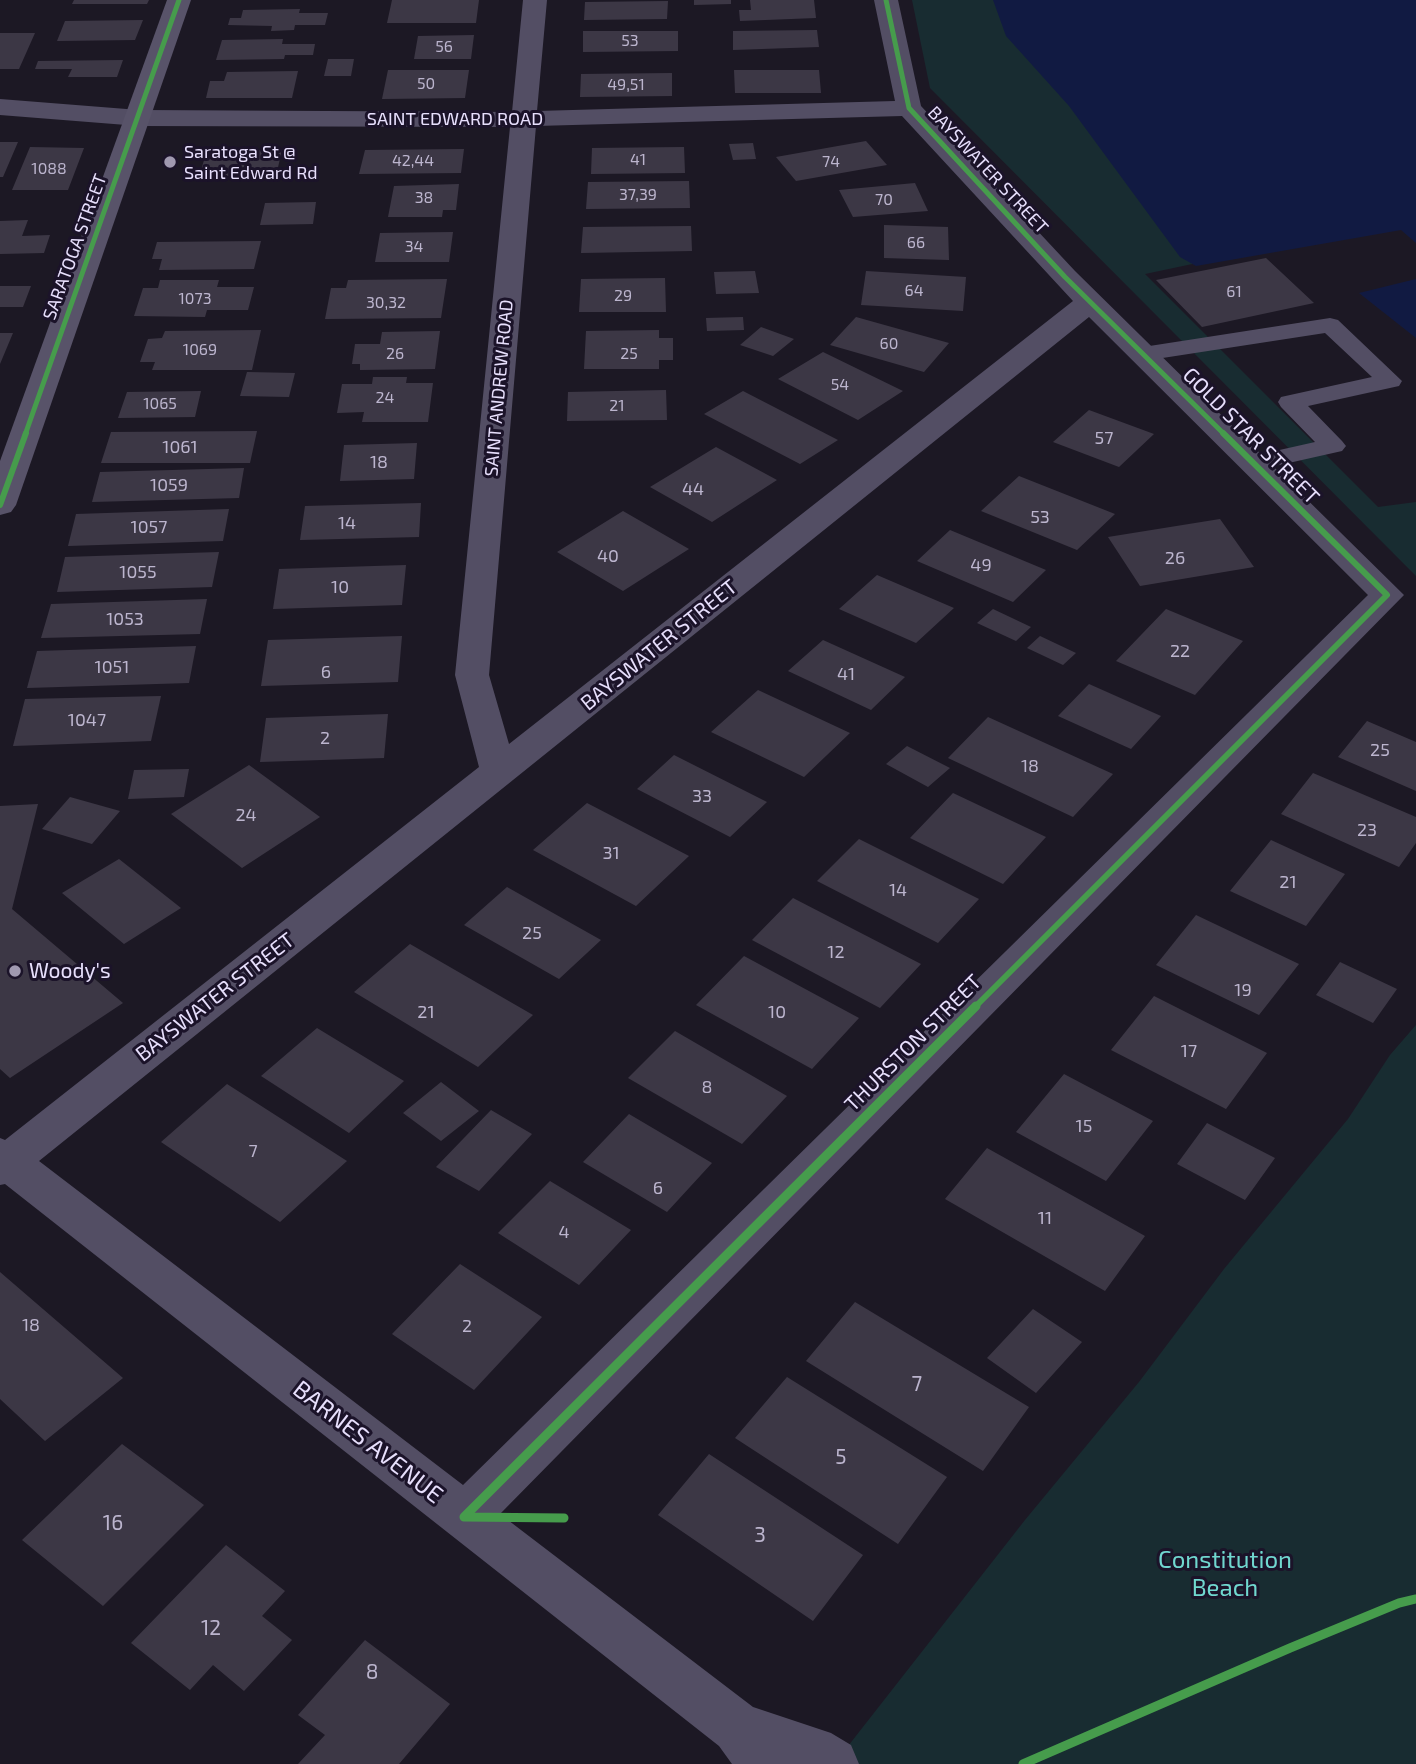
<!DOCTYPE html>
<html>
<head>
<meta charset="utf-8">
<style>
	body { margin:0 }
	canvas { display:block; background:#1c1824 }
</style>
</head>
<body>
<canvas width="1416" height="1764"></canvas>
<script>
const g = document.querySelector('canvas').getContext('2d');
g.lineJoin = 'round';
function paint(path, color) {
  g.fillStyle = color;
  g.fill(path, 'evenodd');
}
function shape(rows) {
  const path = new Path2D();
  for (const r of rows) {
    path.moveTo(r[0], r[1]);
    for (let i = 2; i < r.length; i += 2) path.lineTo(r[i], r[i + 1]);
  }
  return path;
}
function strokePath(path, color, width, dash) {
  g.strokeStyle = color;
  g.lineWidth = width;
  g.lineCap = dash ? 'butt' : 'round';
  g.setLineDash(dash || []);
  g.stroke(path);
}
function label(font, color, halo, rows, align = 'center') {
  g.font = font + ' "Exo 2",sans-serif';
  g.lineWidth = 6;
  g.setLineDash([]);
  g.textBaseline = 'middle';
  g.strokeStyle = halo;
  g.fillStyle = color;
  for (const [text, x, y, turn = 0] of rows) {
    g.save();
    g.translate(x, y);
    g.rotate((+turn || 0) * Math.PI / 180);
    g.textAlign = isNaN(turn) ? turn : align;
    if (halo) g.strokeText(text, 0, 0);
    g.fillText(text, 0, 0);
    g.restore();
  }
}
paint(shape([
	[912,0,1216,0,1296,242,1145,274,1378,507,1416,502,1416,576,930,88],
	[1416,1025,1416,1764,834,1764,1025,1520,1139,1382,1224,1269,1348,1119,1390,1055]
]), '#182c31');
paint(shape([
	[993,0,1416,0,1416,243,1401,230,1196,266,1180,257,1069,106,1006,36],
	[1416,279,1416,338,1359,293]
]), '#111a42');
paint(shape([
	[74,0,149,0,147,4,72,4],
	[392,0,479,0,476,23,387,23],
	[694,0,731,0,731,4,694,5],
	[750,0,814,0,816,18,740,21,739,10,751,10],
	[668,1,667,19,584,20,585,2],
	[300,9,299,13,328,13,325,25,295,25,294,30,271,31,272,26,228,25,230,18,241,18,243,10],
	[143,20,135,40,57,41,65,21],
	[817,30,819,47,733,50,733,31],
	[583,31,678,31,678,51,583,52],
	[0,33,35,33,19,69,0,69],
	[474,35,471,59,414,59,418,36],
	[283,39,282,44,315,44,313,55,285,55,284,59,216,60,222,40],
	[328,59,354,59,351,76,324,76],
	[123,60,117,77,68,77,72,69,35,69,38,61],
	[388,70,469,70,465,98,382,99],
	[734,70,819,70,821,93,735,93],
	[298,71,292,98,206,98,210,81,224,81,227,72],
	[672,73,672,96,580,97,581,74],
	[866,141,887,165,796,181,776,157],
	[0,142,18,142,3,177,0,177],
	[753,143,756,159,733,160,729,144],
	[30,147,84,148,68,190,12,190],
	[684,147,685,173,591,174,592,148],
	[464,149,461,173,359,174,365,150],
	[282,150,276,176,199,176,207,151],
	[689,181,690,208,586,209,588,182],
	[915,183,928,211,853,217,839,190],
	[459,184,456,210,443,210,442,217,388,217,394,186],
	[316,202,313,224,260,225,265,203],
	[28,220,22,236,50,235,44,253,0,254,0,221],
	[884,225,948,227,949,260,884,258],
	[691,226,692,251,581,253,583,227],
	[453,232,449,262,375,262,380,233],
	[261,241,254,269,159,270,162,259,152,259,157,242],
	[1266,258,1314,303,1202,327,1156,280],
	[755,271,759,293,716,294,714,272],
	[866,271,966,277,963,311,861,305],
	[665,278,666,312,579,312,581,279],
	[447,279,441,318,325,319,331,288,346,288,348,280],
	[160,280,219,280,217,287,254,287,248,310,207,310,205,317,134,316,143,288,158,288],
	[0,286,31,286,23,307,0,307],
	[743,317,744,330,707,331,706,318],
	[856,317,949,343,924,372,830,345],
	[761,327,794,339,773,356,740,345],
	[261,330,252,370,152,370,155,362,140,362,148,339,162,338,165,331],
	[659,330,659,338,673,338,673,360,659,360,659,369,584,369,586,331],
	[440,331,435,369,360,370,360,364,352,364,355,344,380,344,382,332],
	[0,333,13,333,0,364],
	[823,352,903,391,858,420,778,379],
	[247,372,295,373,289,397,240,396],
	[373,377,407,377,406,383,433,383,428,422,362,422,364,412,337,413,342,384,372,384],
	[666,390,667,420,567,421,568,392],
	[201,391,195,417,118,418,127,392],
	[743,391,838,440,800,464,704,414],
	[1089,410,1154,434,1119,467,1053,442],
	[257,431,250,463,101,463,111,432],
	[417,443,414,479,340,481,344,445],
	[716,447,777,480,712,522,650,487],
	[244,468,239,498,92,502,100,472],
	[1019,476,1115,514,1077,550,981,511],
	[421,503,419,537,300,540,305,506],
	[229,509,223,541,68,546,76,514],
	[623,511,689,549,623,591,557,552],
	[1220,519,1254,567,1140,586,1108,537],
	[950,530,1046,570,1013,602,917,561],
	[219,552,212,587,57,592,65,557],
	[406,565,402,605,273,609,279,569],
	[877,575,954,608,916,643,839,609],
	[207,599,200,634,41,638,51,604],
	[993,609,1031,627,1016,641,977,623],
	[1166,609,1243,641,1195,695,1116,661],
	[402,636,398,682,261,686,268,640],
	[1040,636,1076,653,1063,665,1027,648],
	[823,640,905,677,871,710,788,671],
	[196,646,189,683,27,688,37,651],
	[1089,684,1161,716,1131,749,1058,716],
	[758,690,850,733,804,777,711,732],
	[161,696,151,741,13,746,25,699],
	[388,714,384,758,260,762,266,718],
	[988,717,1113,774,1073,817,948,758],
	[1367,721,1416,742,1416,791,1338,757],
	[907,746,950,768,928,787,886,764],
	[674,755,767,802,730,837,637,789],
	[249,765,320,817,242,868,171,814],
	[189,769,184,797,128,799,134,770],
	[1313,773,1416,817,1416,843,1399,867,1281,814],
	[953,793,1046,837,1003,884,910,838],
	[70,797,120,811,92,844,42,829],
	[587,803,689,856,636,906,533,850],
	[38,804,12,909,123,1003,10,1078,0,1069,0,806],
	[859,839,979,899,938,943,817,881],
	[1271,840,1345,874,1306,926,1230,891],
	[119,859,181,908,124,944,62,893],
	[507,887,601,940,559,979,464,925],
	[793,898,921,964,880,1008,752,940],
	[1196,915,1299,964,1259,1015,1156,965],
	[410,944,533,1015,478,1067,354,992],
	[744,956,859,1018,812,1069,696,1005],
	[1340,962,1397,989,1373,1023,1316,995],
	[1154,996,1267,1053,1226,1109,1111,1050],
	[317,1028,404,1081,349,1133,261,1076],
	[675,1031,787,1096,742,1144,628,1078],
	[1064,1074,1153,1121,1106,1181,1016,1132],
	[441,1082,479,1111,441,1141,403,1113],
	[227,1084,347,1161,280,1222,161,1142],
	[491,1110,532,1134,479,1191,436,1167],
	[629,1114,712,1163,667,1212,583,1162],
	[1207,1123,1275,1158,1245,1200,1177,1164],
	[987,1148,1145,1236,1105,1291,945,1199],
	[550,1181,631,1230,579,1285,498,1233],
	[460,1264,542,1317,474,1390,392,1334],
	[0,1272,123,1378,45,1441,0,1399],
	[855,1302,1029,1407,983,1471,806,1361],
	[1033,1309,1082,1342,1036,1393,987,1358],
	[787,1377,947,1477,898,1544,735,1438],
	[122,1444,204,1505,103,1606,22,1540],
	[709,1454,863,1555,813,1621,658,1515],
	[226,1545,285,1591,262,1616,292,1640,244,1691,213,1665,190,1690,131,1643],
	[365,1640,450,1704,399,1764,298,1764,325,1735,298,1715]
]), '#3c3745');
paint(shape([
	[1330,318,1338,320,1402,381,1399,386,1308,406,1342,441,1346,446,1342,451,1253,471,1244,468,1240,463,1244,458,1315,442,1281,407,1278,402,1281,397,1372,377,1325,333,1143,361,1134,359,1131,354,1134,349,1143,347,1330,318]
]), '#534e64');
paint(shape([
	[523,0,547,0,537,111,895,101,874,0,898,0,921,106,1075,271,1404,595,500,1514,753,1707,831,1733,851,1745,859,1764,732,1764,719,1746,5,1184,0,1185,0,1138,5,1140,479,767,455,675,510,127,139,126,0,115,0,99,139,110,512,112,523,0],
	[902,116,1073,301,509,744,489,675,536,126,902,116],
	[1089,317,1368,595,463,1485,39,1161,1089,317]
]), '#534e64');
paint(shape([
	[167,0,191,0,16,505,11,512,0,515,0,461,167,0]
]), '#585369');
strokePath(shape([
	[886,0,909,108,1065,277,1225,435],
	[25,435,179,0]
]), '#469c4c', 5);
strokePath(shape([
	[0,505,26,433],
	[974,1008,1387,595,1223,433]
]), '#469c4c', 6);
strokePath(shape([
	[464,1517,976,1006],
	[464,1517,564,1518],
	[1023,1764,1290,1648,1399,1603,1416,1599]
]), '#469c4c', 9);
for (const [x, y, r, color] of [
	[170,162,7,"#a099b0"],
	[15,971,7,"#a099b0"]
]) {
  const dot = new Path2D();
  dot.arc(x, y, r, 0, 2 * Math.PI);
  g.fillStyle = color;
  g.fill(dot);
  strokePath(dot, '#1b1329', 2.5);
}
label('16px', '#bcb5ce', null, [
	["53",630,41],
	["56",444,47],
	["50",426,84],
	["49,51",626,85],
	["41",638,160],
	["42,44",413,161],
	["74",831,162],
	["1088",49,169],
	["37,39",638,195],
	["38",424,198],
	["70",884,200],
	["66",916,243],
	["34",414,247],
	["64",914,291],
	["61",1234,292],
	["29",623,296],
	["1073",195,299],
	["30,32",386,303],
	["60",889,344],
	["1069",200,350],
	["26",395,354],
	["25",629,354],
	["54",840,385],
	["24",385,398],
	["1065",160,404],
	["21",617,406]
]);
label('18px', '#e7dffc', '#1b1329', [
	["SAINT EDWARD ROAD",455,119],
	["BAYSWATER STREET",988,170,47],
	["SARATOGA STREET",75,247,-70],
	["SAINT ANDREW ROAD",499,388,-85]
]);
label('18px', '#e7dffc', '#1b1329', [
	["Saratoga St @",184,152],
	["Saint Edward Rd",184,173]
], 'left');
label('18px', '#bcb5ce', null, [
	["57",1104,438],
	["1061",180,447],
	["18",379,462],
	["1059",169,485],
	["44",693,489],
	["53",1040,517],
	["14",347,523],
	["1057",149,527],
	["40",608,556],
	["26",1175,558],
	["49",981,565],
	["1055",138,572],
	["10",340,587],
	["1053",125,619],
	["22",1180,651],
	["1051",112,667],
	["6",326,672],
	["41",846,674],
	["1047",87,720],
	["2",325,738],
	["25",1380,750],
	["18",1030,766],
	["33",702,796],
	["24",246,815],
	["23",1367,830],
	["31",611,853],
	["21",1288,882],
	["14",898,890],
	["25",532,933],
	["12",836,952],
	["19",1243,990],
	["21",426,1012],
	["10",777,1012],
	["17",1189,1051],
	["8",707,1087],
	["15",1084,1126],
	["7",253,1151],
	["6",658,1188],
	["11",1045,1218],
	["4",564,1232],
	["18",31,1325],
	["2",467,1326]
]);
label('21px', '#e7dffc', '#1b1329', [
	["GOLD STAR STREET",1251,436,45],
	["BAYSWATER STREET",659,645,-39],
	["BAYSWATER STREET",215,997,-38],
	["THURSTON STREET",913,1043,-45]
]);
label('21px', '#e7dffc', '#1b1329', [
	["Woody's",29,971]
], 'left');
label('21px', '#bcb5ce', null, [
	["7",917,1384],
	["5",841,1457],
	["16",113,1523],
	["3",760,1535],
	["12",211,1628],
	["8",372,1672]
]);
label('24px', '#e7dffc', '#1b1329', [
	["BARNES AVENUE",368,1442,38]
]);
label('24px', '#70d7cf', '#1b1329', [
	["Constitution",1225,1560],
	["Beach",1225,1588]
]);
</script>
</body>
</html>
